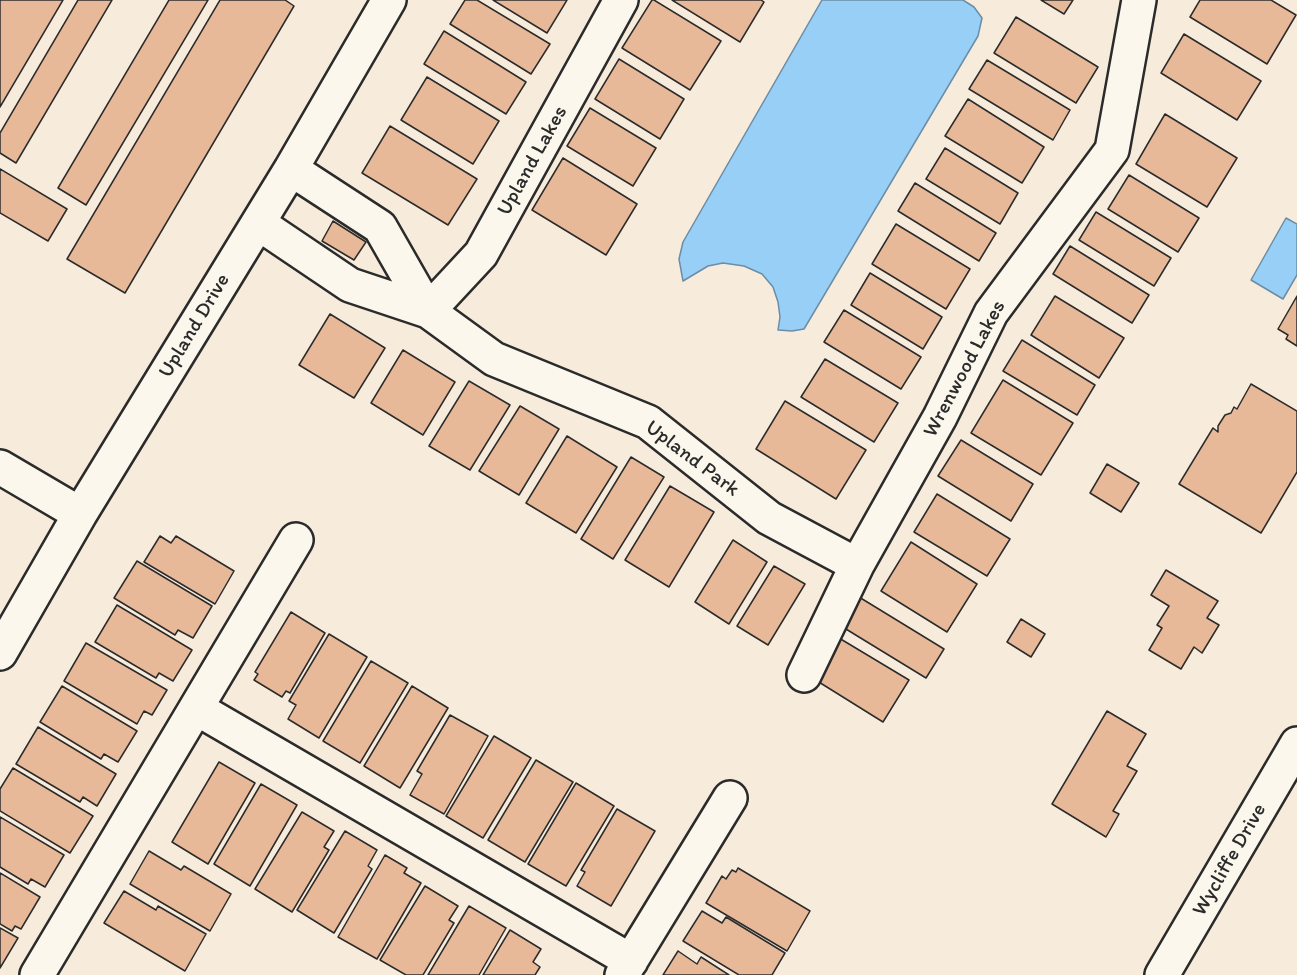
<!DOCTYPE html>
<html>
<head>
<meta charset="utf-8">
<style>
	body { margin:0 }
	canvas { display:block; background:#f7ebdb }
</style>
</head>
<body>
<canvas width="1297" height="975"></canvas>
<script>
const g = document.querySelector('canvas').getContext('2d');
g.lineJoin = 'round';
function paint(path, color) {
  g.fillStyle = color;
  g.fill(path, 'evenodd');
}
function shape(rows) {
  const path = new Path2D();
  for (const r of rows) {
    path.moveTo(r[0], r[1]);
    for (let i = 2; i < r.length; i += 2) path.lineTo(r[i], r[i + 1]);
  }
  return path;
}
function strokePath(path, color, width, dash) {
  g.strokeStyle = color;
  g.lineWidth = width;
  g.lineCap = dash ? 'butt' : 'round';
  g.setLineDash(dash || []);
  g.stroke(path);
}
function label(font, color, halo, rows, align = 'center') {
  g.font = font + ' Itim,sans-serif';
  g.lineWidth = 4.5;
  g.setLineDash([]);
  g.textBaseline = 'middle';
  g.strokeStyle = halo;
  g.fillStyle = color;
  for (const [text, x, y, turn = 0] of rows) {
    g.save();
    g.translate(x, y);
    g.rotate((+turn || 0) * Math.PI / 180);
    g.textAlign = isNaN(turn) ? turn : align;
    if (halo) g.strokeText(text, 0, 0);
    g.fillText(text, 0, 0);
    g.restore();
  }
}
const water = shape([
	[822,0,963,0,974,7,982,18,978,36,804,329,792,331,778,330,780,317,778,302,773,287,762,274,744,266,723,263,708,266,683,281,679,259,683,242,822,0],
	[1286,218,1297,224,1297,275,1283,299,1251,280,1286,218]
]);
paint(water, '#97cff6');
strokePath(water, '#6c8da5', 1.5);
const building = shape([
	[0,0,63,0,0,107,0,0],
	[78,0,112,0,16,163,0,153,0,133,78,0],
	[169,0,208,0,86,205,58,188,169,0],
	[220,0,285,0,294,6,125,293,67,259,220,0],
	[465,0,477,0,550,44,531,74,450,24,465,0],
	[493,0,567,0,547,33,493,0],
	[652,0,654,0,721,41,690,90,622,48,652,0],
	[672,0,761,0,764,2,740,42,672,0],
	[1041,0,1073,0,1064,14,1041,0],
	[1200,0,1271,0,1296,15,1267,64,1190,17,1200,0],
	[1016,17,1098,67,1076,103,994,53,1016,17],
	[444,31,526,82,506,114,424,64,444,31],
	[1184,34,1261,81,1237,120,1161,73,1184,34],
	[619,59,684,99,660,139,595,99,619,59],
	[987,60,1070,110,1053,140,969,89,987,60],
	[427,77,499,121,473,164,401,120,427,77],
	[968,99,1044,147,1022,183,945,136,968,99],
	[590,108,656,148,633,186,567,146,590,108],
	[1165,114,1237,158,1207,207,1136,164,1165,114],
	[390,126,477,179,448,225,362,173,390,126],
	[945,148,1018,193,1000,224,926,179,945,148],
	[563,158,637,204,606,255,532,210,563,158],
	[0,169,67,209,48,241,0,213,0,169],
	[1129,175,1199,218,1178,252,1108,209,1129,175],
	[915,183,996,233,979,261,898,211,915,183],
	[1096,212,1171,258,1154,286,1079,240,1096,212],
	[333,221,366,242,354,260,322,241,333,221],
	[896,224,970,269,946,309,872,264,896,224],
	[1070,246,1149,295,1132,323,1053,274,1070,246],
	[870,273,942,317,923,349,851,305,870,273],
	[1055,296,1124,338,1099,378,1031,335,1055,296],
	[1297,296,1297,346,1286,339,1288,335,1278,329,1297,296],
	[844,310,921,357,901,389,824,342,844,310],
	[330,314,385,348,354,398,299,365,330,314],
	[1022,340,1095,385,1077,415,1003,371,1022,340],
	[403,350,455,382,423,435,371,403,403,350],
	[825,359,898,403,874,442,801,397,825,359],
	[1003,380,1073,423,1041,475,971,433,1003,380],
	[469,381,510,405,470,470,429,446,469,381],
	[1251,384,1297,411,1297,472,1261,533,1179,484,1213,428,1218,432,1218,426,1225,415,1231,413,1234,407,1237,409,1251,384],
	[785,401,866,450,836,499,756,449,785,401],
	[520,406,559,429,519,495,479,471,520,406],
	[567,436,617,467,576,533,526,503,567,436],
	[961,440,1033,484,1011,521,938,476,961,440],
	[631,457,664,477,613,559,581,539,631,457],
	[1107,464,1139,483,1121,512,1090,493,1107,464],
	[670,486,714,512,669,587,625,560,670,486],
	[937,494,1010,539,987,576,914,532,937,494],
	[160,536,171,543,176,536,234,571,215,604,144,562,160,536],
	[733,540,767,562,729,624,695,602,733,540],
	[911,542,977,584,947,632,881,591,911,542],
	[137,561,212,606,193,638,178,630,175,635,114,598,137,561],
	[774,566,805,584,768,645,737,626,774,566],
	[1166,570,1218,601,1207,618,1219,625,1202,653,1194,647,1181,669,1149,650,1162,628,1157,625,1169,606,1151,595,1166,570],
	[859,597,944,649,926,678,841,626,859,597],
	[117,605,192,650,173,681,159,673,156,678,95,642,117,605],
	[291,612,325,633,290,693,286,691,282,697,254,680,258,674,255,672,291,612],
	[1021,619,1045,634,1031,657,1007,642,1021,619],
	[329,634,367,657,319,738,288,719,296,705,289,701,329,634],
	[839,638,909,680,883,722,814,679,839,638],
	[86,643,167,690,152,715,144,711,137,724,64,681,86,643],
	[371,661,408,683,360,763,323,741,371,661],
	[62,686,137,731,118,762,104,754,101,759,40,722,62,686],
	[412,686,448,708,400,788,364,766,412,686],
	[1107,711,1146,734,1127,766,1137,771,1113,811,1119,814,1106,837,1052,804,1107,711],
	[450,715,488,736,444,814,410,795,422,774,417,771,450,715],
	[38,727,116,774,97,806,83,797,80,802,16,764,38,727],
	[494,736,531,758,483,838,446,816,494,736],
	[536,760,573,782,525,862,488,840,536,760],
	[219,762,255,783,208,864,172,842,219,762],
	[13,768,93,816,70,853,0,811,0,789,13,768],
	[576,783,614,806,566,886,528,864,576,783],
	[261,784,297,805,250,886,214,864,261,784],
	[617,809,655,831,611,906,577,886,585,872,581,870,617,809],
	[302,812,334,831,324,847,329,850,292,912,255,889,302,812],
	[0,817,64,855,45,887,31,879,28,884,0,867,0,817],
	[345,831,377,850,368,866,372,869,334,933,297,910,345,831],
	[149,851,181,870,184,866,231,894,210,931,130,884,149,851],
	[385,855,407,868,404,873,421,883,377,959,338,937,385,855],
	[738,868,810,911,787,951,706,903,722,876,726,879,732,870,736,872,738,868],
	[0,873,40,897,21,929,15,926,12,931,0,924,0,873],
	[425,886,458,906,449,920,454,923,423,975,406,975,380,960,425,886],
	[124,891,156,910,158,906,206,934,185,971,104,923,124,891],
	[469,906,506,928,479,975,428,975,469,906],
	[702,911,722,923,726,917,785,953,772,975,739,975,683,941,702,911],
	[0,928,18,938,0,968,0,928],
	[510,930,541,949,533,962,540,967,535,975,483,975,510,930],
	[678,951,697,964,701,957,729,975,663,975,678,951]
]);
paint(building, '#e8b999');
strokePath(building, '#2b2b2b', 1.5);
const minor = shape([
	[291,169,380,227,428,311],
	[258,223,350,285,428,311,494,359,648,422,769,518,857,565],
	[428,311,481,254,621,0],
	[0,467,80,514],
	[0,653,80,514,291,169,389,0],
	[804,675,857,565,940,417,991,313,1112,150,1139,0],
	[196,708,631,961],
	[37,975,296,540],
	[622,975,730,798],
	[1162,975,1297,744]
]);
strokePath(minor, '#2b2b2b', 38);
strokePath(minor, '#fbf7ec', 33);
label('21px', '#2b2b2b', '#fbf7ec', [
	["Upland Lakes",533,161,-61],
	["Upland Drive",195,326,-59],
	["Wrenwood Lakes",965,369,-62],
	["Upland Park",692,459,37],
	["Wycliffe Drive",1230,860,-60]
]);
</script>
</body>
</html>
